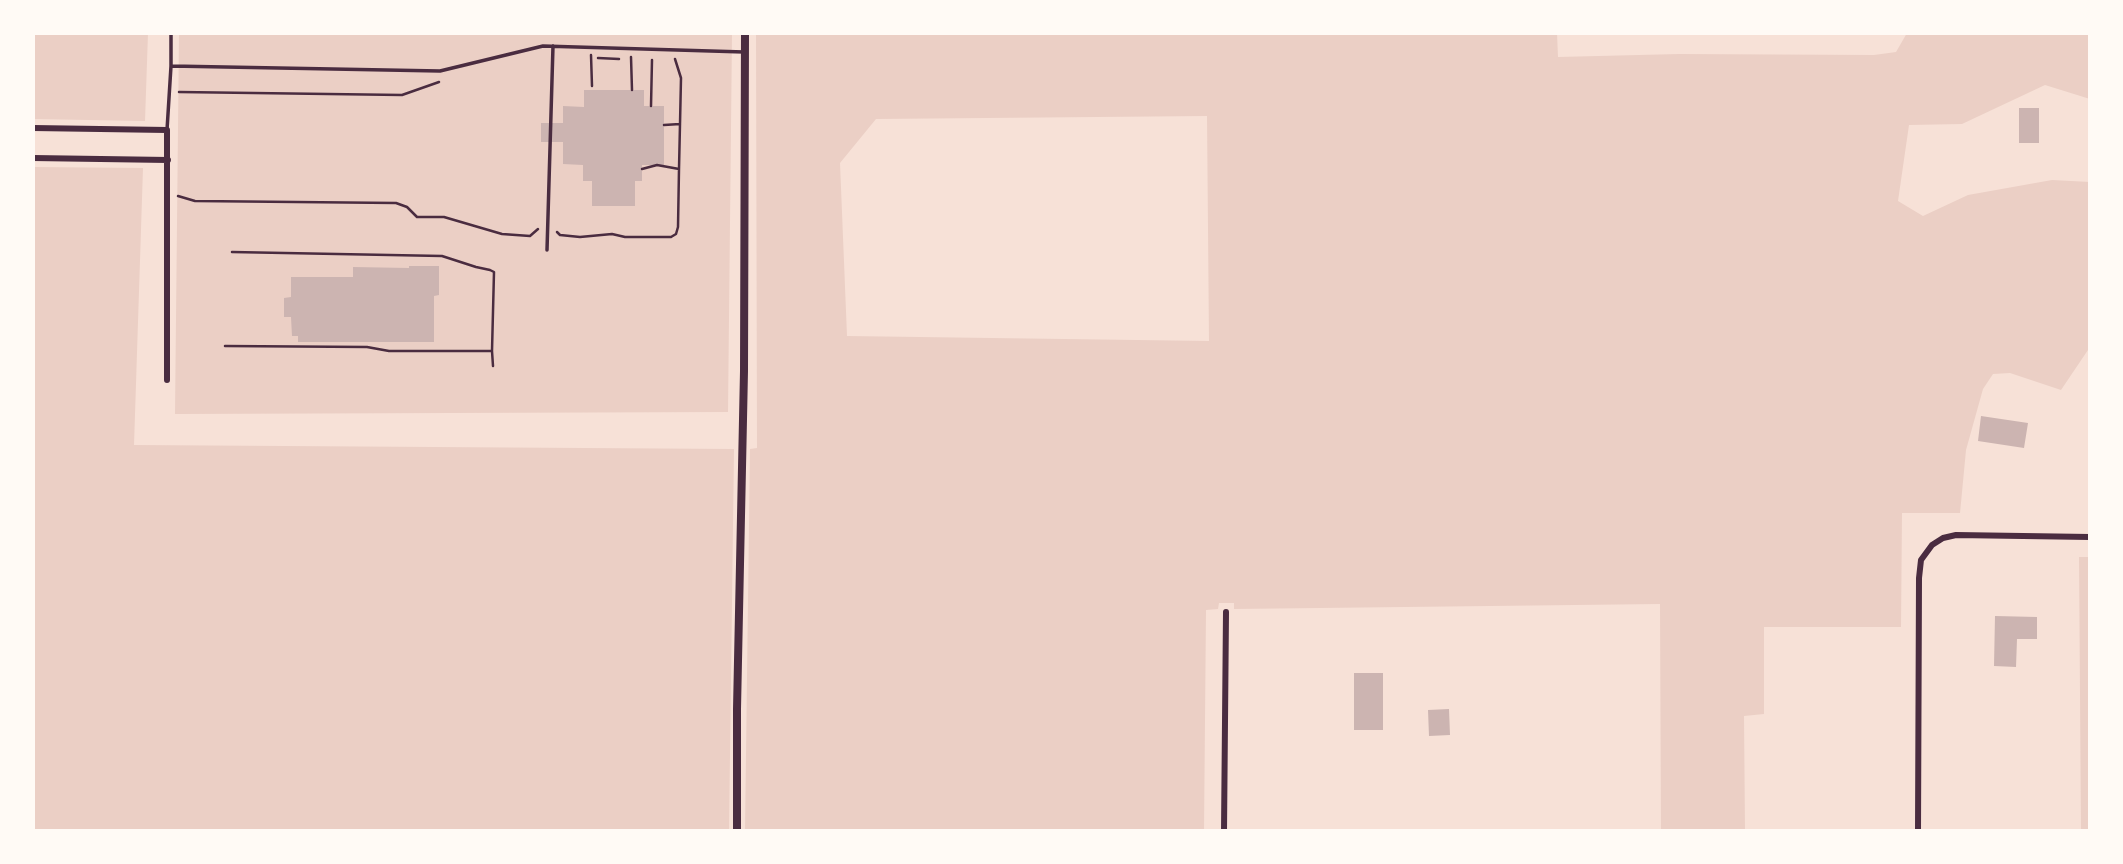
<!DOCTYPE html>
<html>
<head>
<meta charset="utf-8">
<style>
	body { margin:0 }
	#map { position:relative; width:2123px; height:864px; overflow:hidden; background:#f7e1d7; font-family:"Titillium Web",sans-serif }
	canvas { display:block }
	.frame { position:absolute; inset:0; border:35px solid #fffaf5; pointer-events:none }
</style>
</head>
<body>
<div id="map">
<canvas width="2123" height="864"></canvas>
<div class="frame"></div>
</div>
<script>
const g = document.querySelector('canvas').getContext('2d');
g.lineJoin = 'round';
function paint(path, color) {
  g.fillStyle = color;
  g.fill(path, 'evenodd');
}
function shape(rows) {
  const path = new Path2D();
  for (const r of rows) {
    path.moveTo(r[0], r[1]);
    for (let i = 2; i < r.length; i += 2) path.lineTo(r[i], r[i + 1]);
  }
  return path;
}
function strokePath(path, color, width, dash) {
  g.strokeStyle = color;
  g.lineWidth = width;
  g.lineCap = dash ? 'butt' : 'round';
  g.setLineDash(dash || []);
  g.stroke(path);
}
paint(shape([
	[33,33,148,33,145,121,33,119],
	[179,33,732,33,728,412,175,414],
	[756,33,1557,33,1558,57,1679,54,1874,55,1896,52,1907,33,2090,33,2090,99,2045,85,1962,124,1909,125,1898,201,1923,216,1968,195,2052,180,2090,182,2090,347,2061,390,2010,373,1993,374,1983,389,1966,450,1960,513,1902,513,1901,627,1764,627,1764,714,1744,716,1745,831,1661,831,1660,604,1234,609,1234,603,1219,603,1218,609,1206,610,1204,831,745,831,750,449,757,448],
	[1207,116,1209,341,847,336,840,163,876,119],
	[33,167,143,168,134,445,734,449,729,831,33,831],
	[2079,557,2090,557,2090,831,2081,831]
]), '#ebcfc5');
paint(shape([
	[584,90,644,90,644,106,664,106,664,165,642,165,642,181,635,181,635,206,592,206,592,181,583,181,583,165,563,164,563,142,541,142,541,123,563,123,563,106,584,107],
	[2019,108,2039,108,2039,143,2019,143],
	[409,266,439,266,439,295,434,296,434,342,298,342,298,336,292,336,291,317,284,317,284,298,291,297,291,277,353,277,353,267,409,268],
	[1981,416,2028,423,2024,448,1978,441],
	[1995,616,2037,617,2037,639,2017,639,2016,667,1994,666],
	[1354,673,1383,673,1383,730,1354,730],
	[1449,709,1450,735,1429,736,1428,710]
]), '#ccb4b1');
strokePath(shape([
	[591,55,592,86],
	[631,57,632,90],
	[598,58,619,59],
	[179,92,402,95,439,82],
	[651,106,652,60],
	[664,125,680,124,681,78,675,59],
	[642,169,657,165,679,169,680,124],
	[178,196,195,201,396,203,407,207,417,217,444,217,502,234,530,236,538,229],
	[557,232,560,235,580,237,612,234,625,237,671,237,676,234,678,227,679,169],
	[232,252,442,256,476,267,490,270,494,272,492,351],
	[225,346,367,347,389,351,492,351,493,366]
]), '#4a2c40', 2.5);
strokePath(shape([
	[171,33,171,66],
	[167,130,171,66,440,71,543,46,744,52],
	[547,250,553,46]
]), '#4a2c40', 3.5);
strokePath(shape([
	[33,128,167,130,167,380],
	[33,158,168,160],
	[1224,831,1226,612],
	[1918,831,1919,578,1921,560,1932,545,1943,538,1956,535,2090,537]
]), '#4a2c40', 6);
strokePath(shape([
	[737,831,737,709,744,371,745,33]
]), '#4a2c40', 8);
</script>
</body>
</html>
